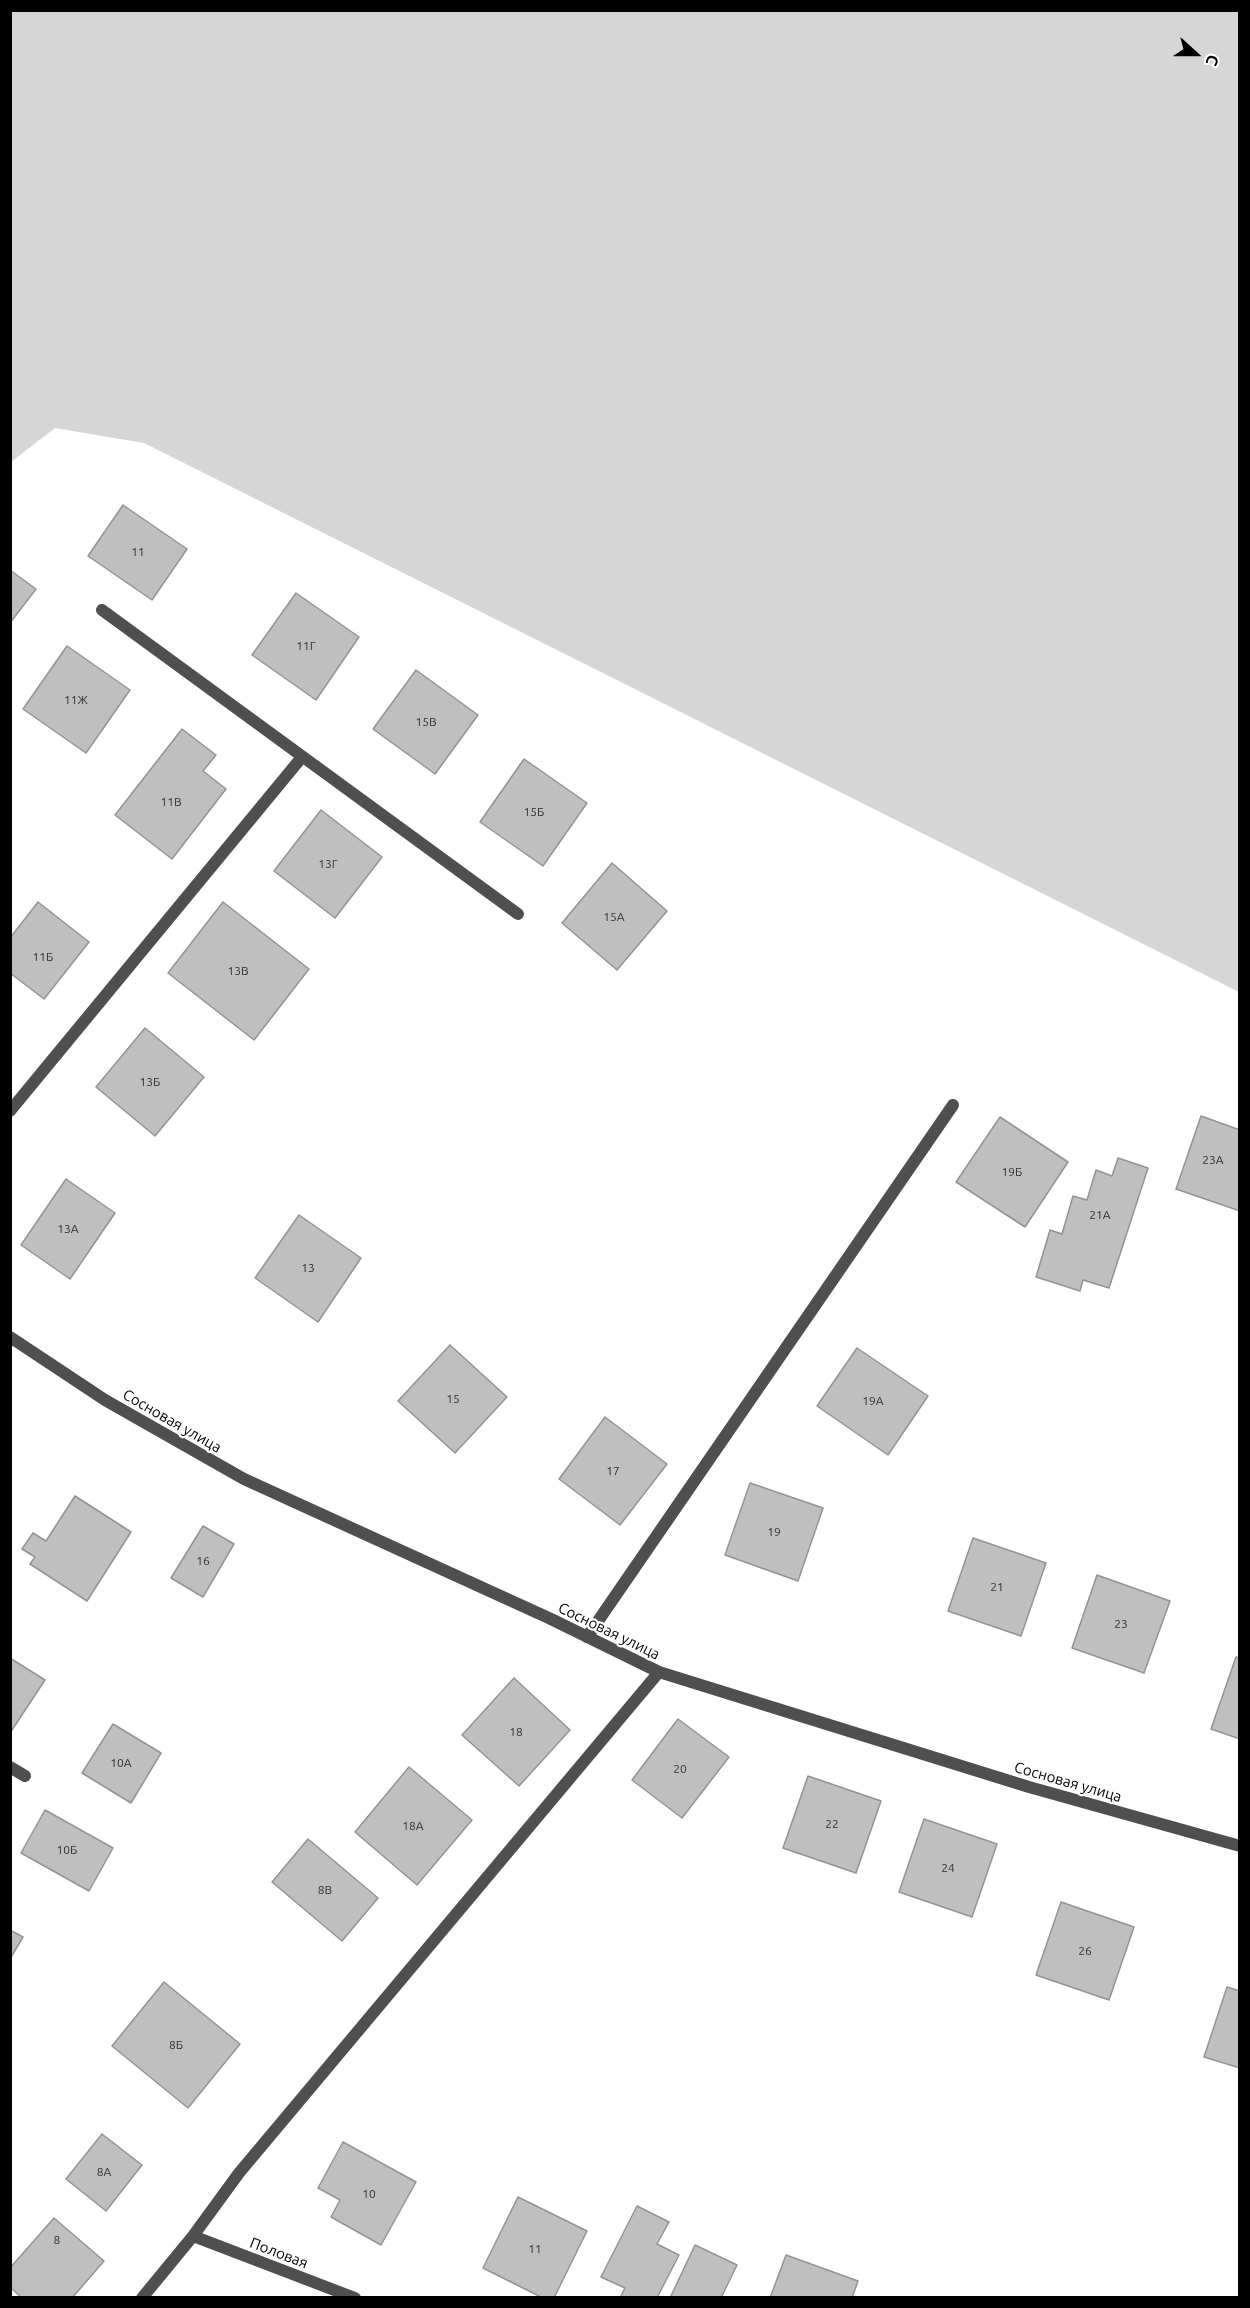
<!DOCTYPE html>
<html>
<head>
<meta charset="utf-8">
<style>
	body { margin:0 }
	#map { position:relative; width:1250px; height:2308px; overflow:hidden; background:#fff; font-family:Ubuntu,sans-serif }
	canvas { display:block }
	.frame { position:absolute; inset:0; border:12px solid #000; pointer-events:none }
	.north { position:absolute; left:1166px; top:24px; width:60px; height:60px; -webkit-text-stroke:4px #fff; paint-order:stroke; rotate:111deg; font-size:16px; font-weight:700; line-height:24px; text-align:center; color:#000 }
	.north::after { content:''; display:block; margin:auto; width:21px; height:27px; background:#000; clip-path:polygon(50% 0,100% 100%,50% 72%,0 100%) }
</style>
</head>
<body>
<div id="map">
<canvas width="1250" height="2308"></canvas>
<div class="frame"></div>
<div class="north">С</div>
</div>
<script>
const g = document.querySelector('canvas').getContext('2d');
g.lineJoin = 'round';
function paint(path, color) {
  g.fillStyle = color;
  g.fill(path, 'evenodd');
}
function shape(rows) {
  const path = new Path2D();
  for (const r of rows) {
    path.moveTo(r[0], r[1]);
    for (let i = 2; i < r.length; i += 2) path.lineTo(r[i], r[i + 1]);
  }
  return path;
}
function strokePath(path, color, width, dash) {
  g.strokeStyle = color;
  g.lineWidth = width;
  g.lineCap = dash ? 'butt' : 'round';
  g.setLineDash(dash || []);
  g.stroke(path);
}
function label(font, color, halo, rows, align = 'center') {
  g.font = font + ' Ubuntu,sans-serif';
  g.lineWidth = 4.5;
  g.setLineDash([]);
  g.textBaseline = 'middle';
  g.strokeStyle = halo;
  g.fillStyle = color;
  for (const [text, x, y, turn = 0] of rows) {
    g.save();
    g.translate(x, y);
    g.rotate((+turn || 0) * Math.PI / 180);
    g.textAlign = isNaN(turn) ? turn : align;
    if (halo) g.strokeText(text, 0, 0);
    g.fillText(text, 0, 0);
    g.restore();
  }
}
paint(shape([
	[11,10,1239,11,1239,992,144,443,55,428,11,462]
]), '#d6d6d6');
const building = shape([
	[123,505,187,549,152,600,88,556,123,505],
	[10,570,36,589,10,623,10,570],
	[296,593,359,637,316,700,252,655,296,593],
	[67,646,130,690,86,753,23,709,67,646],
	[416,670,478,715,435,774,373,729,416,670],
	[182,729,216,755,203,771,226,789,172,859,115,815,182,729],
	[524,759,587,803,543,866,480,822,524,759],
	[321,810,382,857,335,918,274,871,321,810],
	[612,863,667,911,617,970,562,923,612,863],
	[38,902,89,942,44,999,10,973,10,938,38,902],
	[223,902,309,969,254,1040,168,973,223,902],
	[145,1028,204,1077,155,1136,96,1087,145,1028],
	[1201,1116,1240,1130,1240,1211,1176,1189,1201,1116],
	[1000,1117,1068,1162,1025,1227,956,1182,1000,1117],
	[1118,1158,1148,1168,1109,1288,1083,1280,1080,1291,1036,1277,1050,1230,1062,1234,1073,1196,1087,1200,1096,1170,1112,1176,1118,1158],
	[66,1179,115,1213,70,1279,21,1245,66,1179],
	[299,1215,361,1258,318,1322,255,1278,299,1215],
	[450,1345,507,1397,455,1453,398,1401,450,1345],
	[857,1348,928,1396,888,1455,817,1406,857,1348],
	[605,1417,667,1464,620,1525,559,1479,605,1417],
	[750,1483,823,1508,798,1581,725,1555,750,1483],
	[75,1496,131,1532,87,1601,30,1564,35,1557,22,1549,33,1533,46,1541,75,1496],
	[203,1526,234,1544,203,1597,171,1578,203,1526],
	[973,1538,1046,1563,1021,1636,948,1611,973,1538],
	[1097,1575,1170,1601,1144,1673,1072,1648,1097,1575],
	[1236,1657,1240,1658,1240,1739,1211,1729,1236,1657],
	[10,1658,45,1680,12,1730,10,1729,10,1658],
	[514,1678,570,1730,519,1786,462,1735,514,1678],
	[678,1719,729,1757,682,1818,632,1780,678,1719],
	[113,1724,161,1753,131,1803,82,1773,113,1724],
	[409,1767,472,1820,417,1885,355,1832,409,1767],
	[808,1776,881,1801,856,1873,783,1848,808,1776],
	[45,1810,113,1848,89,1891,21,1853,45,1810],
	[924,1819,997,1844,972,1917,899,1892,924,1819],
	[308,1839,378,1898,342,1941,272,1882,308,1839],
	[1061,1902,1134,1927,1109,2000,1036,1975,1061,1902],
	[10,1930,23,1937,10,1959,10,1930],
	[164,1982,240,2044,188,2108,112,2046,164,1982],
	[1227,1987,1240,1991,1240,2068,1204,2057,1227,1987],
	[102,2134,142,2165,106,2211,66,2179,102,2134],
	[343,2142,416,2182,381,2245,331,2217,340,2200,318,2188,343,2142],
	[518,2197,587,2231,554,2298,543,2298,483,2268,518,2197],
	[637,2206,669,2222,657,2244,679,2255,657,2298,620,2298,625,2288,601,2277,637,2206],
	[54,2218,104,2261,72,2298,22,2298,10,2287,10,2268,54,2218],
	[695,2245,737,2265,721,2298,670,2298,695,2245],
	[786,2255,858,2281,852,2298,770,2298,786,2255]
]);
paint(building, '#bfbfbf');
strokePath(building, '#939393', 1.5);
strokePath(shape([
	[102,610,518,914],
	[10,1111,302,757],
	[587,1637,953,1105],
	[10,1767,25,1776]
]), '#4f4f4f', 12);
strokePath(shape([
	[10,1337,105,1400,244,1479,551,1619,659,1672,1029,1787,1240,1846],
	[193,2236,355,2298],
	[142,2298,193,2236,239,2173,659,1672]
]), '#4f4f4f', 12);
label('12px', '#303030', null, [
	["11",138,552],
	["11Г",306,646],
	["11Ж",76,700],
	["15В",426,722],
	["11В",171,802],
	["15Б",534,812],
	["13Г",328,864],
	["15А",614,917],
	["11Б",43,957],
	["13В",238,971],
	["13Б",150,1082],
	["23А",1213,1160],
	["19Б",1012,1172],
	["21А",1100,1215],
	["13А",68,1229],
	["13",308,1268],
	["15",453,1399],
	["19А",873,1401],
	["17",613,1471],
	["19",774,1532],
	["16",203,1561],
	["21",997,1587],
	["23",1121,1624],
	["18",516,1732],
	["10А",121,1763],
	["20",680,1769],
	["22",832,1824],
	["18А",413,1826],
	["10Б",67,1850],
	["24",948,1868],
	["8В",325,1890],
	["26",1085,1951],
	["8Б",176,2045],
	["8А",104,2172],
	["10",369,2194],
	["8",57,2240],
	["11",535,2249]
]);
label('15px', '#000', '#fff', [
	["Сосновая улица",172,1421,30],
	["Сосновая улица",609,1631,26],
	["Сосновая улица",1068,1782,16],
	["Половая",279,2253,21]
]);
</script>
</body>
</html>
